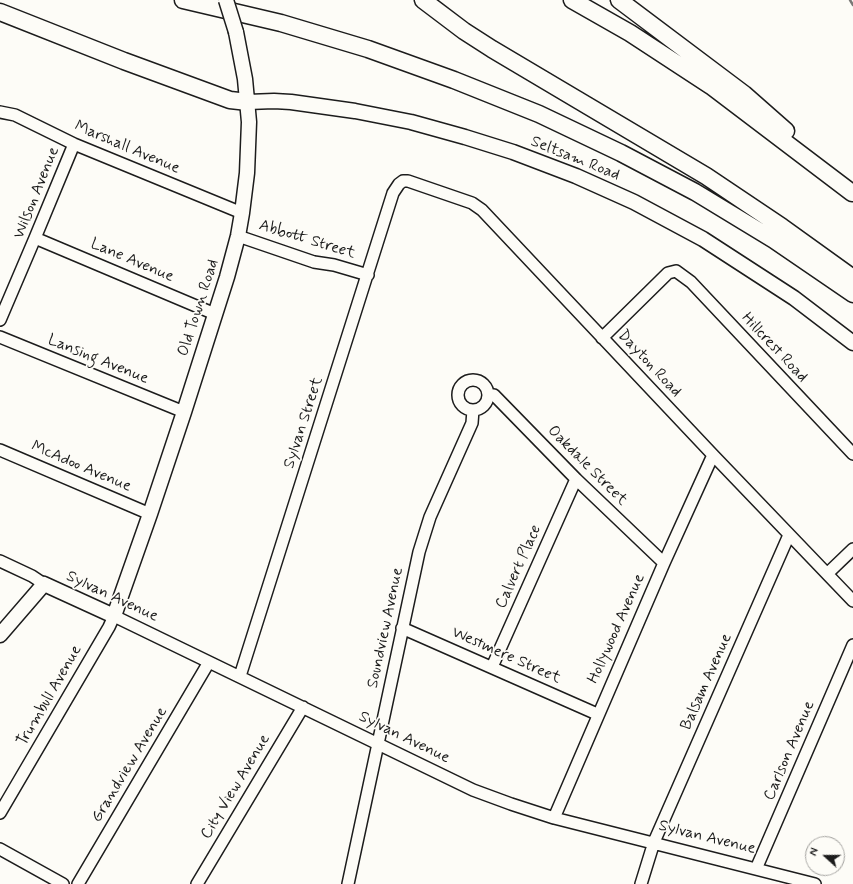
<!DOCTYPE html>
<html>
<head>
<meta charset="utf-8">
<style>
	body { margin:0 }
	#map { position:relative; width:853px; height:884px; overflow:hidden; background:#fdfcf7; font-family:Mynerve,sans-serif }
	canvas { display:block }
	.north { position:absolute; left:805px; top:836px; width:40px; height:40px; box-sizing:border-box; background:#fdfcf7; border:1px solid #a3a29f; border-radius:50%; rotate:291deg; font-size:11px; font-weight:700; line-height:16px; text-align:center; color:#1c1c1c }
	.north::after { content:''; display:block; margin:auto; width:14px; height:18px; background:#1c1c1c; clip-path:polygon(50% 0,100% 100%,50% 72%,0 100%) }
</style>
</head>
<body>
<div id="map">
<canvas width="853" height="884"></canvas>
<div class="north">N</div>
</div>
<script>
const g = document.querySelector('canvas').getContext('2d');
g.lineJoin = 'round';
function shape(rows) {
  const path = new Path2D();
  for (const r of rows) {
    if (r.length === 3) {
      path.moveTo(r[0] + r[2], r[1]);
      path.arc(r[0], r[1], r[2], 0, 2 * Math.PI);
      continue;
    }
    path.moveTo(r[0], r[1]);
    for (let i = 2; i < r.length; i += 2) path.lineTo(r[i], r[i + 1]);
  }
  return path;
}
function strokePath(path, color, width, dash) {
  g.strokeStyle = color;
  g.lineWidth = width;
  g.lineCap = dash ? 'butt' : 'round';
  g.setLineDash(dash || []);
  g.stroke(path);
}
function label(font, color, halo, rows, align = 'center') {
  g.font = font + ' Mynerve,sans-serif';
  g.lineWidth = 3.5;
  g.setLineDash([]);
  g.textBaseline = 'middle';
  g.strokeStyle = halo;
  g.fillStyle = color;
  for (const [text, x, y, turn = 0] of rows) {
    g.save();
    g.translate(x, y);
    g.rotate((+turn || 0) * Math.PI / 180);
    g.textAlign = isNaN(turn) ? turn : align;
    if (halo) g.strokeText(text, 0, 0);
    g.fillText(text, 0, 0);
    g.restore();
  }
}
strokePath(shape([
	[850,0,853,5]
]), '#797876', 2.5);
const minor = shape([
	[0,112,15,115,74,144,242,213],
	[238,236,314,262,334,265,368,275],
	[35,238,215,314],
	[0,320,35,238,74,144],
	[0,337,184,412],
	[602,338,668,273,676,271,691,282,853,454],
	[473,395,15],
	[488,395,494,395,576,479,664,563],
	[0,450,150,514],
	[0,561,32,576,44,584],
	[828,573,853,549],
	[402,628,597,714],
	[492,667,576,479],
	[240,676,393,193,399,184,403,181,408,181,472,203,482,210,713,455,853,601],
	[0,813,109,627,114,616,473,790,511,804,554,818,815,884],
	[554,818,664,563,713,455],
	[0,849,63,884],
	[756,869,853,645],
	[78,884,209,662],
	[197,884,303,707],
	[348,884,419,552,430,517,472,423,473,410],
	[641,884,654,842,789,535]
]);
const major = shape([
	[248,102,274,101,291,102,355,111,411,122,465,137,513,152,576,176,634,202,703,239,794,298,853,343],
	[0,635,44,584,114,616,150,514,184,412,227,277,238,236,242,213,247,173,249,122,245,79,236,32]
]);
const highway = shape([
	[183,0,281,23,368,49,454,80,539,114,621,153,695,192,774,240,853,294],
	[423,0,464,31,492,49,706,176,782,227,853,278],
	[572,0,630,33,711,86,852,193],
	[619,0,744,94,786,131],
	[0,12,124,61,230,100,248,102]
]);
strokePath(minor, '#1c1c1c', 14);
strokePath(major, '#1c1c1c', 17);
strokePath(highway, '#1c1c1c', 19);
strokePath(minor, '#fdfcf7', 11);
strokePath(major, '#fdfcf7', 14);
strokePath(highway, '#fdfcf7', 16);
const majorBridge = shape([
	[226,0,236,32]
]);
strokePath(majorBridge, '#1c1c1c', 17, []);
strokePath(majorBridge, '#fdfcf7', 14);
label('16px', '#1c1c1c', '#fdfcf7', [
	["Marshall Avenue",127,148,23],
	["Seltsam Road",575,159,22],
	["Wilson Avenue",37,193,-68],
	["Abbott Street",307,240,17],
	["Lane Avenue",132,261,23],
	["Old Town Road",199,308,-72],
	["Hillcrest Road",774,348,47],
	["Lansing Avenue",98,360,22],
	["Dayton Road",649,364,47],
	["Sylvan Street",304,423,-72],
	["Oakdale Street",587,466,45],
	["McAdoo Avenue",81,467,23],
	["Calvert Place",519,567,-66],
	["Sylvan Avenue",112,597,25],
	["Soundview Avenue",386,628,-78],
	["Hollywood Avenue",617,629,-66],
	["Westmere Street",506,656,24],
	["Balsam Avenue",707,682,-66],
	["Trumbull Avenue",50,696,-60],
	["Sylvan Avenue",404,738,26],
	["Carlson Avenue",790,751,-67],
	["Grandview Avenue",130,765,-59],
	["City View Avenue",236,787,-59],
	["Sylvan Avenue",707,838,14]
]);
</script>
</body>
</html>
